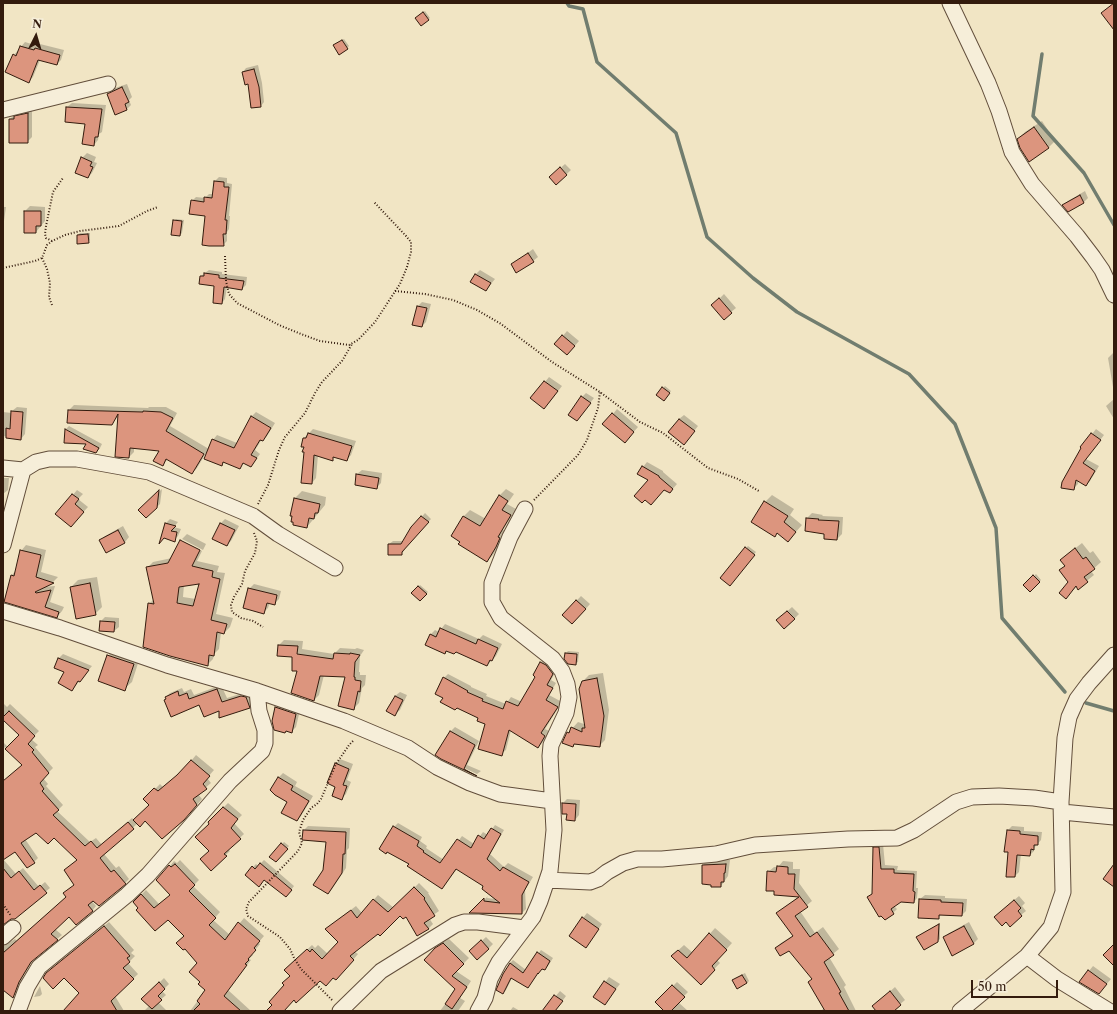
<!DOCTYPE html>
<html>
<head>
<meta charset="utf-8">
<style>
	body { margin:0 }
	#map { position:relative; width:1117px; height:1014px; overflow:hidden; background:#f1e5c4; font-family:"Libre Caslon Text",serif }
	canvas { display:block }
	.frame { position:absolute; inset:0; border:4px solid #331b0d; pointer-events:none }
	.north { position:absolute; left:16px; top:16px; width:40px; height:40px; -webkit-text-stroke:3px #f6eed9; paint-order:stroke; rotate:5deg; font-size:11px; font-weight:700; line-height:16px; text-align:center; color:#331b0d }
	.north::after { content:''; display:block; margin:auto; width:14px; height:18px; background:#331b0d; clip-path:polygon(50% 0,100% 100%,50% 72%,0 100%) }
	.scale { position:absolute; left:971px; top:980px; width:87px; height:18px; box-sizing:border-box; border:2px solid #331b0d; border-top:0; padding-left:5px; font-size:12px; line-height:14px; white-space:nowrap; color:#331b0d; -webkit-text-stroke:3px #f6eed9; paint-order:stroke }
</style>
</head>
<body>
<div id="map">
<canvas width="1117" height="1014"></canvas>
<div class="frame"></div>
<div class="north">N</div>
<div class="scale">50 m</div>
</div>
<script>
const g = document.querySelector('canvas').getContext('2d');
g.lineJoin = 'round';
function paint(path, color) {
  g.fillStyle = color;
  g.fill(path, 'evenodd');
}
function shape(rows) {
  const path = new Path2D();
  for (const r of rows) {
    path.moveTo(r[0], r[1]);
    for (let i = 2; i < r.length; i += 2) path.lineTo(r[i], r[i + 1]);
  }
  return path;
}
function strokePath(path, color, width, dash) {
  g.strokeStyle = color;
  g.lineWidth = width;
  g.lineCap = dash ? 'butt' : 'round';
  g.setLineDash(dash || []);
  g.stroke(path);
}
paint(shape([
	[425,11,430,18,428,19,418,16],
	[344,39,349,46,347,48,334,45],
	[25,42,38,46,40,44,64,50,61,60,57,64,40,60,33,77,29,81,14,55],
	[258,65,262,83,264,102,261,106,243,72,246,68],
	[127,84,132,97,129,100,131,105,126,110,108,94,112,89],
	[72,103,106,105,102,132,99,134,98,140,94,145,86,123,67,107],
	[32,109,32,137,27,142,10,119,14,115],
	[1042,121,1055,141,1048,148,1018,139,1025,132],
	[87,153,96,157,94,162,97,163,92,173,88,177,82,158],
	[565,164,571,170,556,184,555,173],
	[219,177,227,178,227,183,232,184,229,216,230,216,229,229,227,232,227,241,223,245,206,215,192,201,196,197,205,198,209,194,213,194,215,181],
	[1085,191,1088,198,1084,202,1063,205,1068,201],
	[3,204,4,204,4,207,6,207,4,221,3,223],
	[30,206,45,207,45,221,36,232,25,232,25,211],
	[176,219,184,220,182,233,180,235,174,221],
	[80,233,90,233,90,240,88,242,78,235],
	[533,249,538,257,533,261,512,265],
	[209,270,222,272,222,274,247,277,246,285,242,289,227,287,225,299,222,303,215,285,201,276],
	[480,270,495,279,486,290,476,274],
	[724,294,736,308,731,312,717,301],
	[422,302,431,304,426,322,422,326,418,306],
	[567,331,579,341,572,349,556,344],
	[1114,352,1114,393,1108,358],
	[549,377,562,386,549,403,532,398],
	[665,386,671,391,666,398,663,388],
	[586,393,594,398,577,420,582,397],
	[1114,399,1114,419,1106,406],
	[74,405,148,408,149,407,166,407,177,413,170,426,209,449,213,440,217,435,237,443,251,417,256,412,275,423,267,436,263,440,262,439,255,450,260,454,251,466,245,462,240,467,225,461,221,465,206,453,197,468,192,473,168,459,163,465,160,450,134,448,134,452,129,457,119,415,112,424,68,422,69,410],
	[17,407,27,408,25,434,21,439,3,436,3,412,12,413,12,411],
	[617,409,638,427,629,437,613,414],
	[684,415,698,426,688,439,679,419],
	[69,426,102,444,100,448,96,452,88,443,66,429],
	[313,429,356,441,351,455,347,460,335,456,332,459,318,455,316,478,312,483,304,438],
	[1096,429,1104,435,1086,459,1099,466,1090,481,1086,485,1079,480,1078,484,1074,488,1082,447],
	[647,462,663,471,663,472,677,484,670,492,664,489,645,499,650,480,643,467],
	[362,470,382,473,381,483,376,488,357,474],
	[3,478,9,478,8,490,3,494],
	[162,489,160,504,146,517,139,510],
	[506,489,514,494,507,504,516,509,503,530,506,531,502,540,493,555,487,561,452,536,464,516,470,510,486,519,500,495],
	[77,490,83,494,78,499,88,507,75,521,57,514],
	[302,491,326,497,325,505,307,527,295,498],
	[772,495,794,509,790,515,802,525,794,534,778,532,775,535,765,502],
	[425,513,431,519,405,548,404,551,401,554,389,544,393,541,404,541,412,528],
	[812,513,823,515,822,516,843,517,842,534,837,539,825,533,806,530,807,518],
	[170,519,178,522,174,527,181,529,178,536,174,540,166,523],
	[225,519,239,526,231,541,226,545,221,523],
	[123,526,129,537,125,542,107,551,101,540,105,536],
	[187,534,206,544,203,550,182,539],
	[182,539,182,541,202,551,197,561,219,566,217,572,225,573,216,614,233,618,230,627,224,633,221,632,219,649,214,654,213,659,207,665,149,604,154,599,147,568,153,562,172,558],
	[200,582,196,599,183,597,184,585],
	[1082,543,1090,553,1093,551,1101,562,1091,571,1094,575,1078,588,1077,586,1066,597,1069,582,1061,570,1066,565,1068,554],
	[26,545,46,550,41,572,58,577,53,582,42,587,55,586,50,602,64,607,62,611,57,617,5,602,12,575,16,570,21,551],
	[748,546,756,552,732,582,746,548],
	[1036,574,1041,580,1030,591,1025,585],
	[97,577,102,607,95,614,71,587,78,580],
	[254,584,281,591,279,599,274,604,270,602,268,608,264,612,249,589],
	[420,585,428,592,420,600,413,593],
	[581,596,590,604,577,619,563,615],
	[792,607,799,614,794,619,782,616],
	[105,617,119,618,119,627,114,631,101,621],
	[445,624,479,639,483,635,502,644,496,656,487,665,456,651,447,650,445,652,430,635,435,630,439,632],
	[284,640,303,641,302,649,334,654,340,648,355,649,357,648,364,650,360,656,359,672,360,672,360,675,366,675,365,685,362,688,359,703,353,709,346,676,324,675,319,695,314,700,298,670,293,656,278,655,279,645],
	[115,649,140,657,132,682,124,689,108,656],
	[568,651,579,652,578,662,576,663,566,659,566,653],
	[63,654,92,666,72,690,65,672,55,668,59,658],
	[545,658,557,669,551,680,556,683,549,695,562,702,545,729,549,731,543,742,538,747,511,730,506,750,501,754,486,724,479,718,444,697,444,678,448,674,471,686,471,687,487,694,486,696,506,704,511,697,522,702,537,676,534,675,541,662],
	[603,673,609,710,605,740,599,746,568,733,578,722,584,724,583,681,589,675],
	[221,685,227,698,246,692,250,693,254,703,249,707,220,710,200,703,166,697,170,693,182,688,184,692,191,689,194,695],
	[400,692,407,695,400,710,395,714,395,696],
	[3,703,7,707,10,704,39,731,31,739,38,745,35,747,53,768,43,778,48,784,46,786,63,805,57,811,90,842,96,838,102,845,132,818,134,820,150,805,145,799,160,784,163,787,181,773,196,755,214,770,207,778,211,783,198,794,202,799,189,814,145,820,138,823,104,854,116,868,119,866,129,879,125,883,92,899,91,900,96,906,92,911,69,916,55,929,62,935,34,958,23,977,17,992,13,997,6,991,3,993,3,940,10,942,15,939,17,941,67,896,75,884,65,870,78,859,54,837,36,832,25,839,38,858,34,862,15,850,3,858,3,784,23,765,5,747,3,750,3,742,8,747,20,735,3,718],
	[280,703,300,710,296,727,292,731,273,721,276,707],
	[455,727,479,741,467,765,481,771,477,774,437,755,451,731],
	[340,759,353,764,347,780,351,782,346,794,342,798,337,786,336,764],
	[283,773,297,782,295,786,313,796,301,816,297,820,278,778],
	[567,799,580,800,579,815,575,820,568,814,563,803],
	[228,803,242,815,234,823,244,834,228,849,230,851,211,869,210,824,209,822],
	[398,823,422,837,420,841,427,846,426,848,444,860,462,836,474,844,483,832,488,835,495,825,504,830,490,854,504,867,508,863,533,877,525,890,526,909,522,913,472,912,488,896,487,898,496,899,485,886,457,869,442,888,410,864,394,827],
	[308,826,350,828,349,848,347,850,346,868,332,889,328,893,324,870,327,841,304,830],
	[1012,826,1024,827,1024,831,1042,832,1041,840,1034,848,1034,851,1030,855,1021,854,1019,872,1015,876,1009,851,1008,830],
	[284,842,289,846,276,860,270,857],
	[878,844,883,844,885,865,898,866,897,870,917,871,916,888,918,888,917,898,914,902,900,901,894,906,897,909,893,913,868,897,873,893,874,848],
	[3,859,16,874,23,868,39,887,45,882,50,888,14,918,7,920,3,924],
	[180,860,199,880,193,886,220,912,213,920,230,935,244,918,264,936,258,943,260,944,252,954,253,955,249,959,251,960,228,990,251,1011,190,1011,206,990,201,982,198,963,185,936,169,918,139,908,134,902,146,890,159,904,171,895,170,866,174,861,177,863],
	[264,860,294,886,289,893,264,879,253,867,256,864,258,866],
	[707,860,730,860,728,876,721,886,703,865],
	[783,861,793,862,793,869,800,869,799,883,812,901,800,911,815,933,823,927,839,949,829,957,846,985,844,987,856,1011,820,1011,825,1008,813,978,789,950,776,948,781,943,794,935,778,913,799,896,775,890,768,872,774,867,778,867],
	[419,883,429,893,428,893,439,911,429,918,433,924,428,929,406,916,400,915,355,952,358,954,341,974,320,980,294,999,282,1011,268,1011,274,1005,291,976,291,965,312,945,315,948,318,945,328,954,339,942,331,925,356,906,362,913,378,895,394,908],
	[925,895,945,896,945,898,967,899,966,911,962,915,942,914,938,918,920,899],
	[1019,896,1025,903,1022,906,1026,911,1021,915,1000,912],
	[587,913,602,924,590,942,583,918],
	[109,922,134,950,131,953,135,956,128,963,138,974,115,996,124,1011,64,1011,80,993,64,977,52,968],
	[969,922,978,939,973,944,944,937,949,933],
	[940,923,940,939,938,941,920,935],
	[715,928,732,943,717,960,720,963,701,983,672,956,684,945,693,953],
	[486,937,493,944,488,949,475,947],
	[449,939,469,958,456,971,471,981,460,998,465,1001,458,1011,440,1011,456,989,425,960,441,943],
	[541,950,553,958,548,966,544,969,543,968,512,978,506,990,503,993,510,963,513,960,526,970],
	[1093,966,1111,979,1099,993,1089,971],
	[745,973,749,981,747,983,735,978],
	[609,977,620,984,604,1004,594,997],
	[164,978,169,984,162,991,166,995,158,1002,167,1011,144,1011,149,1006,143,999],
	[677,982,688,992,678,1002,688,1011,666,1011,657,1002],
	[40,986,42,994,40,996,34,997],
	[895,987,905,1000,892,1011,878,1011,878,1002],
	[560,991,566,996,555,1011,543,1011],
	[513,1007,520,1011,510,1011]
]), '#0003');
strokePath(shape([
	[567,3,569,6,583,9,597,62,676,133,707,237,753,278,797,312,909,374,955,424,996,528,1002,618,1065,692],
	[1042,54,1033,116,1084,173,1114,225],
	[1086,703,1114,711]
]), '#717d6f', 3.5);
const building = shape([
	[1114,3,1114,30,1101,13,1114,3],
	[423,12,429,20,421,26,415,18,423,12],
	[342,40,348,49,339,55,333,45,342,40],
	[20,46,34,50,35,48,60,55,57,65,38,60,29,83,5,72,13,54,16,56,20,46],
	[254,69,259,87,261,107,251,108,248,84,245,85,242,72,254,69],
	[122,87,129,102,125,104,127,110,115,115,107,94,122,87],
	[66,107,102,109,98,137,95,137,94,146,82,144,85,124,65,122,66,107],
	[28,113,28,143,9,143,9,119,14,119,14,116,28,113],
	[1034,127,1049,148,1029,162,1020,148,1017,139,1034,127],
	[81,157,92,162,90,166,93,167,88,178,75,173,81,157],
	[560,167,567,175,556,185,549,177,560,167],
	[214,181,224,182,224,187,229,187,225,220,227,220,226,234,223,234,224,246,209,246,202,245,205,216,189,214,191,200,204,202,204,197,212,198,214,181],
	[1080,195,1084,203,1068,212,1062,205,1080,195],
	[24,211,41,211,41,226,36,226,36,233,24,233,24,211],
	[173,220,182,221,180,236,171,235,173,220],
	[88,234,89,243,77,244,77,235,88,234],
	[528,253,534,262,516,273,511,264,528,253],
	[204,273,219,275,219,278,244,281,242,290,224,287,222,304,213,303,214,286,199,284,200,276,204,276,204,273],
	[475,274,491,283,486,291,470,282,475,274],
	[719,298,732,313,724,320,711,305,719,298],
	[417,306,427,308,422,327,412,325,417,306],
	[562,335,575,346,567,355,554,344,562,335],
	[544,381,558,391,544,409,530,398,544,381],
	[662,387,670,393,664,401,656,395,662,387],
	[581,396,591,403,577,421,568,415,581,396],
	[68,410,143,412,143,411,161,412,173,418,166,431,204,454,192,474,166,459,163,466,153,461,159,451,130,448,129,458,115,457,118,414,112,425,67,423,68,410],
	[11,411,23,412,21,440,6,438,6,428,10,429,11,411],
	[612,413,634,432,625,443,602,424,612,413],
	[251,416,271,428,263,441,260,440,251,455,257,458,251,467,243,463,240,469,223,462,222,466,204,459,212,439,234,448,251,416],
	[679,419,695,431,684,445,668,432,679,419],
	[65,429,99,448,96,453,83,449,86,444,64,443,65,429],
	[308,433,352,446,347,461,333,457,333,461,314,455,312,484,301,483,304,452,302,452,304,447,301,447,303,438,306,438,308,433],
	[1091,433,1101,440,1083,463,1095,471,1086,486,1076,480,1074,490,1061,488,1062,482,1081,448,1080,447,1091,433],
	[642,466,659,476,659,477,673,489,670,493,664,490,651,505,645,500,642,503,634,496,648,480,637,474,642,466],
	[356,474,379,478,377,489,355,485,356,474],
	[159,490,157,508,146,518,138,510,159,490],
	[72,494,79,499,75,504,84,512,71,527,55,514,72,494],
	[499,495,508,501,502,510,511,515,498,537,500,538,496,547,487,562,458,544,460,542,451,536,463,516,480,526,499,495],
	[294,498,320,504,318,513,315,513,314,519,309,518,307,528,293,525,293,522,291,522,292,516,290,516,294,498],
	[764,501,788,516,784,522,796,532,788,542,777,533,775,537,751,522,764,501],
	[421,516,429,522,402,552,402,555,388,555,388,544,401,544,411,527,421,516],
	[806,518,819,519,818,520,839,521,837,540,824,539,824,534,805,531,806,518],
	[165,523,176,526,171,531,177,532,175,542,164,538,159,544,165,523],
	[220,523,235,530,227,546,212,539,220,523],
	[118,530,125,543,106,553,99,540,118,530],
	[180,540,200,550,192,566,213,571,212,577,220,579,211,620,227,624,224,634,217,632,214,656,209,655,208,666,170,656,143,647,148,603,154,604,146,567,168,563,180,540],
	[199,584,193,606,177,603,179,587,199,584],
	[745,547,755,555,730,586,720,578,745,547],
	[1075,548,1083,559,1086,557,1095,569,1084,577,1088,582,1078,590,1076,586,1066,599,1059,593,1068,582,1059,570,1065,566,1060,560,1075,548],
	[20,550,41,555,36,577,54,583,35,592,36,593,51,590,45,607,59,612,57,618,4,602,11,575,14,576,20,550],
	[1033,575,1040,582,1030,592,1023,585,1033,575],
	[90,583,96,615,76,619,70,587,90,583],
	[418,586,427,594,420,601,411,593,418,586],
	[248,588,277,595,275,605,267,603,264,614,243,608,248,588],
	[576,600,586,609,572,624,562,615,576,600],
	[787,611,795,619,784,629,776,620,787,611],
	[100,621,115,622,114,632,99,631,100,621],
	[440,628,476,644,478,639,498,648,492,661,490,660,487,666,456,652,454,654,446,651,445,654,425,645,430,634,436,637,440,628],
	[278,645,298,646,297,654,333,659,334,653,350,654,350,653,360,655,355,662,354,677,355,677,355,680,361,681,360,692,358,691,354,710,338,706,345,677,320,676,314,701,291,693,297,671,292,671,292,657,277,656,278,645],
	[565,653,577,654,576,665,568,664,564,659,565,653],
	[107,655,134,664,125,691,98,681,107,655],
	[58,658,89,670,80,682,78,681,72,691,58,683,64,672,54,668,58,658],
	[540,662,546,665,553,674,547,685,553,688,546,700,558,707,541,733,545,736,538,748,509,730,502,756,478,749,485,724,477,721,478,718,457,708,455,710,440,702,443,698,435,694,443,677,468,691,467,692,483,699,482,701,503,709,506,701,518,706,535,677,533,675,540,662],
	[597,678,604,716,600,747,574,744,573,747,562,743,567,732,569,733,571,727,582,732,582,728,585,728,579,689,582,681,597,678],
	[217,689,222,702,241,696,246,697,250,708,219,718,219,711,204,717,199,705,171,717,164,700,166,699,165,697,178,691,179,696,187,693,189,699,217,689],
	[395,696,403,700,395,716,386,711,395,696],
	[275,707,296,714,292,733,286,731,285,733,274,730,272,721,275,707],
	[9,711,35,736,28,744,34,750,32,752,49,773,40,783,44,789,42,791,59,810,53,815,85,846,91,841,97,848,128,822,134,829,100,858,111,872,114,870,126,884,99,906,93,901,88,905,93,911,76,925,69,917,51,934,58,940,31,962,19,982,13,998,3,990,3,953,66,897,63,893,74,885,64,870,77,860,54,838,48,844,36,833,21,843,35,863,27,868,15,852,3,860,3,781,22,765,5,749,19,735,3,720,3,717,9,711],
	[450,731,475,745,464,769,477,776,441,759,435,755,450,731],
	[191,760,210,776,203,784,207,789,193,799,197,805,184,820,162,839,145,821,140,827,133,820,149,805,143,799,154,788,158,791,177,775,191,760],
	[335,763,349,769,343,785,347,786,342,800,332,796,335,787,327,783,335,763],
	[278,777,293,786,291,790,309,801,297,821,281,813,287,802,275,795,270,790,278,777],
	[562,803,576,804,575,821,566,820,567,814,562,814,562,803],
	[223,807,238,819,231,828,241,839,224,854,227,856,211,871,200,859,209,851,195,837,209,824,208,822,223,807],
	[393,826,419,841,417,846,424,851,423,852,440,863,457,839,471,848,478,835,484,839,491,828,501,834,487,859,500,871,503,867,529,882,522,895,522,914,469,913,484,898,484,901,500,903,482,889,483,886,456,869,442,889,407,866,409,864,387,852,386,854,379,849,393,826],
	[303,830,346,832,345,854,343,854,342,873,328,894,313,885,323,870,326,842,302,840,303,830],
	[1007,830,1020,831,1020,834,1038,836,1038,845,1034,845,1034,850,1031,849,1030,856,1017,855,1015,877,1006,877,1008,852,1004,852,1007,830],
	[281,843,288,849,276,862,269,857,281,843],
	[873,847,879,847,881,869,894,869,894,873,914,874,913,891,915,892,914,903,901,902,891,909,894,914,885,920,881,916,879,917,867,897,872,894,873,847],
	[260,863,292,890,286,897,264,880,259,887,245,875,252,866,255,869,260,863],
	[175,864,195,885,189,891,216,918,209,925,225,940,238,922,260,941,254,948,256,950,248,959,249,960,245,964,247,965,224,996,241,1011,193,1011,200,1004,197,1001,205,990,198,984,200,982,189,972,197,963,185,949,183,950,176,943,184,936,168,920,155,931,136,910,138,908,133,902,141,894,154,908,170,895,156,880,169,865,171,867,175,864],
	[726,864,725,873,724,873,724,882,721,882,721,887,711,887,711,885,702,884,702,865,726,864],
	[1114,864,1114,887,1103,879,1114,864],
	[777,866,788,867,788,874,795,874,794,889,808,907,795,916,810,937,817,932,834,955,824,962,841,992,839,993,849,1011,825,1011,808,982,812,979,789,951,780,956,775,948,793,936,776,913,799,897,774,895,774,891,766,891,767,871,776,872,777,866],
	[3,868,11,878,19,871,34,890,40,885,47,893,15,919,11,919,3,925,3,868],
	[414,887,425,898,424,899,435,916,424,923,429,929,417,936,406,917,403,919,400,916,380,936,378,934,350,956,354,960,336,980,333,978,326,986,320,981,296,1003,294,1000,284,1011,266,1011,272,1005,269,1002,284,985,282,983,290,976,284,970,307,949,310,952,312,949,322,959,338,942,325,929,351,910,357,918,373,899,388,912,414,887],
	[919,899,941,900,941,902,963,903,962,916,939,915,939,919,918,918,919,899],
	[1014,900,1021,908,1018,911,1022,916,1010,927,1006,922,1002,926,994,917,1014,900],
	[582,917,599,929,586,948,569,936,582,917],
	[939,924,938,942,924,950,916,937,939,924],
	[104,926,130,956,127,958,130,962,123,968,134,979,111,1001,117,1011,63,1011,79,993,64,978,53,989,43,978,46,973,104,926],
	[964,926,974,944,952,956,943,937,964,926],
	[709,933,727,950,712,966,715,970,701,985,671,956,678,950,687,958,709,933],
	[481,940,489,949,477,960,469,951,481,940],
	[443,943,464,964,452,976,467,987,452,1009,445,1004,455,989,424,960,435,948,443,943],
	[1114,944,1114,966,1103,955,1114,944],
	[537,952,550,961,545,970,542,969,538,974,538,973,528,988,511,978,503,994,496,990,503,974,510,963,523,973,537,952],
	[1088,970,1107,984,1099,994,1079,982,1088,970],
	[742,975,747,983,737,989,732,980,742,975],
	[604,981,616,989,605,1005,593,997,604,981],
	[159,982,165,989,158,996,162,1000,152,1009,141,999,159,982],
	[672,985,685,997,671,1011,664,1011,655,1002,672,985],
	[890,991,901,1005,894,1011,876,1011,872,1006,890,991],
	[554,995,563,1001,555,1011,542,1011,554,995]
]);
paint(building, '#dc957e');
strokePath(building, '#331b0d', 1);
const minor = shape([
	[950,3,988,83,999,111,1012,152,1032,184,1077,236,1093,257,1102,270,1114,295],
	[3,110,108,84],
	[3,468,23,470,36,462,49,459,77,459,149,472,253,516,278,534,335,568],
	[3,545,23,470],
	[3,611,60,628,167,665,257,691,344,721,408,748,437,767,470,783,500,794,552,801],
	[1062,812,1114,817],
	[547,880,590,882,598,879,607,872,623,863,637,859,662,859,716,854,755,845,848,839,897,838,914,830,956,802,972,797,999,796,1034,798,1061,802],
	[3,937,13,928],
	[1027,956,1057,979,1109,1011],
	[18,1011,27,987,39,967,127,895,148,875,230,781,262,751,265,743,265,730,259,711,257,691],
	[340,1011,381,971,455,925,464,922,478,922,524,928],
	[478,1011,485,998,490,979,499,962,533,917,540,901,550,871,554,830,550,756,551,745,566,713,569,697,567,684,562,671,553,659,501,618,492,602,492,583,510,537,525,509],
	[960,1011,1027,956,1051,927,1063,892,1061,802,1065,738,1069,717,1077,699,1089,683,1114,655]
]);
strokePath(minor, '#624e3b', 17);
strokePath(shape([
	[52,241,46,238,45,234,46,226,53,192,63,178],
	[225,256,226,281,229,294,237,303,279,325,301,334,320,341,349,345,358,340,375,322,400,284,407,267,411,252,411,242,406,236,374,202],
	[42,258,47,269,50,283,49,297,52,305],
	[3,268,35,261,42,258,47,245,52,241,65,235,80,231,119,226,147,211,158,207],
	[395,291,425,294,453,300,477,310,501,324,552,362,600,392,640,422,663,433,708,468,738,479,759,491],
	[534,500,578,455,587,440,598,408,600,392],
	[258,504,268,485,279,450,285,437,305,413,315,393,322,382,342,361,352,344],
	[254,533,257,541,255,553,245,571,242,584,234,597,231,605,232,612,241,618,253,621,263,627],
	[3,904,11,916],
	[332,1000,301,969,294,958,290,949,280,937,248,916,246,909,249,902,298,851,302,843,299,832,303,820,311,808,317,804,321,799,336,764,349,745,354,740]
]), '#331b0d', 2, [1, 2]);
strokePath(minor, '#f6eed9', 15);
</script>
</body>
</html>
